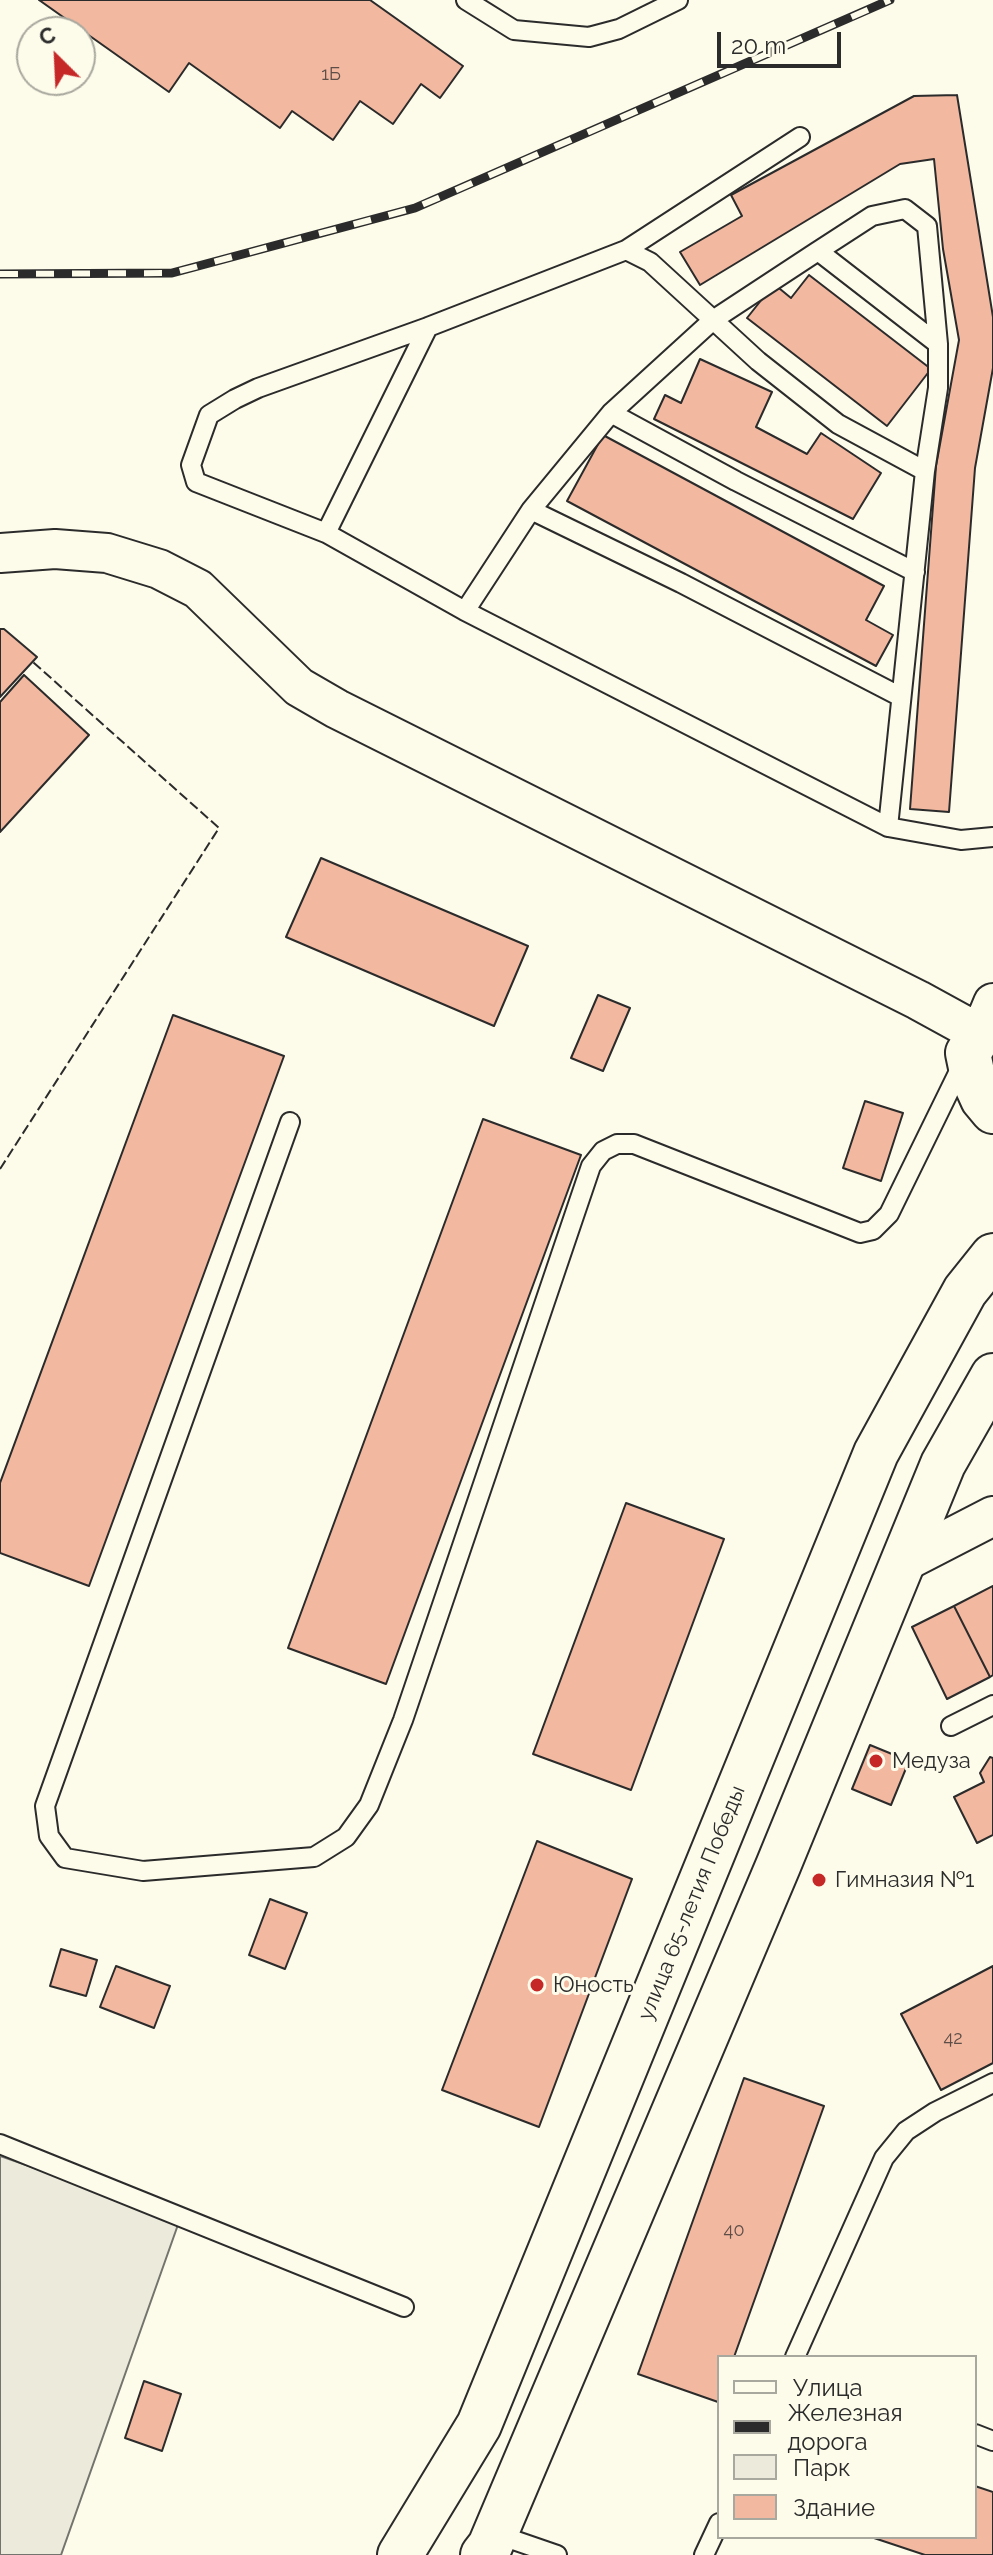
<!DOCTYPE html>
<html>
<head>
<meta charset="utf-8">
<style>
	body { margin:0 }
	#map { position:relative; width:993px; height:2555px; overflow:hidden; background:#fdfbea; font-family:Raleway,sans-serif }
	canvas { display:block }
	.legend { position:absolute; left:717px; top:2355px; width:260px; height:184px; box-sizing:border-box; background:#fdfbea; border:2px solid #a9a89e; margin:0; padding:10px 14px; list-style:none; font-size:24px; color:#2b2b2b }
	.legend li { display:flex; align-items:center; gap:16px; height:40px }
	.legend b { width:40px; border:2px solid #a9a89e }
	.north { position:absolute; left:16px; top:16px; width:80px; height:80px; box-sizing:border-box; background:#fdfbea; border:2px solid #a9a89e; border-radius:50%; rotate:336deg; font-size:22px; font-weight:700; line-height:32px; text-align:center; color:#2b2b2b }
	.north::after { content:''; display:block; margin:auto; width:28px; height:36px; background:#c62828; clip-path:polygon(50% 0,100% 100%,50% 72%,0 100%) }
	.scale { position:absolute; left:717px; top:32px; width:124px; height:36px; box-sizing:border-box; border:4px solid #2b2b2b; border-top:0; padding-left:10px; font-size:24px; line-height:28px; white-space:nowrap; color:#2b2b2b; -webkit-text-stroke:6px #fdfbea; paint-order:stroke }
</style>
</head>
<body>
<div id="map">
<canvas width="993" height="2555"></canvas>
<ul class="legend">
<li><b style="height:10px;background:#fdfbea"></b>Улица</li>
<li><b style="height:10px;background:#2b2b2b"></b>Железная дорога</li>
<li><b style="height:22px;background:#ecebdb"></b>Парк</li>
<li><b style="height:22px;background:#f2b8a0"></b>Здание</li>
</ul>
<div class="north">С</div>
<div class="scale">20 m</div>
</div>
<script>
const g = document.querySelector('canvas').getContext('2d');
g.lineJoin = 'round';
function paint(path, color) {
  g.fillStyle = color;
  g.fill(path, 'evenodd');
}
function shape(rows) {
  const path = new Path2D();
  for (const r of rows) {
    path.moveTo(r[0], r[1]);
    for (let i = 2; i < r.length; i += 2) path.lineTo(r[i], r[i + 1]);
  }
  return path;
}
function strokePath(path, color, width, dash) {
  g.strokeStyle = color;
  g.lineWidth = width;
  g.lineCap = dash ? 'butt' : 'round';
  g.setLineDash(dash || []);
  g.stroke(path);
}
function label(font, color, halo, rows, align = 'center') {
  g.font = font + ' Raleway,sans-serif';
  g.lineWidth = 6;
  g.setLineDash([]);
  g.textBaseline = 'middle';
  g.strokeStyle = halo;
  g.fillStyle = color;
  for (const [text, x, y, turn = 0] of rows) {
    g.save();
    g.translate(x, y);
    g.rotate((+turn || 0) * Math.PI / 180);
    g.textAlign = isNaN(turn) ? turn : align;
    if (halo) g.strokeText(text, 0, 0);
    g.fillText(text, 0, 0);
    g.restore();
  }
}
const green = shape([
	[0,2156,180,2219,61,2555,0,2555,0,2156]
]);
paint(green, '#ecebdb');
strokePath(green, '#74746e', 2);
const building = shape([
	[39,0,370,0,463,66,440,98,421,84,393,124,360,101,333,140,292,111,280,128,189,63,169,92,39,0],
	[957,95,993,317,993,368,975,468,949,812,910,809,936,466,959,340,943,249,934,159,900,164,700,285,680,252,742,216,731,195,914,96,957,95],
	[809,275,931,369,887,426,747,318,774,284,791,298,809,275],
	[700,359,772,392,756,427,807,454,821,433,881,473,853,519,654,419,665,395,681,403,700,359],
	[603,435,884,586,866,620,893,635,876,666,567,501,603,435],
	[0,629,4,629,37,657,0,697,0,629],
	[24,675,89,735,0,832,0,702,24,675],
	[321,858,528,946,494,1026,286,937,321,858],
	[598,995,630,1008,603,1071,571,1058,598,995],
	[173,1015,284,1056,89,1586,0,1553,0,1483,173,1015],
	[865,1101,903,1113,881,1181,843,1168,865,1101],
	[483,1119,581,1155,386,1684,288,1648,483,1119],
	[626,1503,724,1539,631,1790,533,1754,626,1503],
	[993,1586,993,1675,990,1677,954,1606,993,1586],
	[954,1606,990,1677,947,1699,912,1627,954,1606],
	[870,1745,909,1761,891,1805,852,1789,870,1745],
	[990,1757,993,1758,993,1835,977,1843,954,1797,984,1782,980,1773,990,1757],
	[537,1841,632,1879,539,2127,442,2090,537,1841],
	[270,1899,307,1913,285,1969,249,1955,270,1899],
	[61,1949,97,1960,86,1996,50,1986,61,1949],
	[116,1966,170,1986,154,2028,100,2007,116,1966],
	[993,1966,993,2063,941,2090,901,2014,993,1966],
	[744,2078,824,2106,734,2357,719,2357,718,2402,638,2374,744,2078],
	[144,2381,181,2394,162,2451,125,2438,144,2381],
	[975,2486,993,2492,993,2555,925,2555,871,2537,975,2537,975,2486]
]);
paint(building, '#f2b8a0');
strokePath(building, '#2b2b2b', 2);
const service = shape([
	[466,0,514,30,589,37,619,29,678,0],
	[626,250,800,137],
	[818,251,872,216,905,209,927,226,938,344],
	[611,413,736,481,915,572],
	[531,510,681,583,901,697],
	[326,533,428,327],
	[465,611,326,533,196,482,191,465,209,415,235,399,258,388,428,327,626,250,650,262,758,361,838,424,925,471],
	[888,827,925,471,938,388,938,344,818,251,713,320,611,413,531,510,465,611,888,827,961,840,993,837],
	[290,1122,45,1806,49,1836,65,1858,143,1871,314,1857,346,1837,369,1805,403,1720,591,1166,603,1151,617,1144,634,1144,860,1233,873,1230,889,1214,962,1065],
	[951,1726,993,1705],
	[0,2144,404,2307],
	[795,2357,884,2158,906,2131,935,2112,993,2083],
	[975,2434,993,2441],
	[496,2534,557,2555],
	[704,2555,719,2523]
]);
const minor = shape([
	[0,553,55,549,107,553,159,569,198,589,299,687,337,709,918,1000,980,1034,993,1003],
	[902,1563,993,1516]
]);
const tertiary = shape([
	[980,1034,968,1053,973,1077,983,1099,993,1111]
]);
const primary = shape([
	[400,2555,479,2425,876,1453,965,1291,993,1256],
	[483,2555,490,2546,778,1866,943,1464,993,1376]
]);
strokePath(service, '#2b2b2b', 22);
strokePath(minor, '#2b2b2b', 42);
strokePath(tertiary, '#2b2b2b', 48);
strokePath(primary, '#2b2b2b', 48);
strokePath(service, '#fdfbea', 18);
strokePath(minor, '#fdfbea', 38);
strokePath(tertiary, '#fdfbea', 44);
strokePath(primary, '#fdfbea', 44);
const rail = shape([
	[0,274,172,273,415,208,890,0]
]);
strokePath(rail, '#2b2b2b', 9);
strokePath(rail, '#fdfbea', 6, [18]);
strokePath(shape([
	[0,1169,219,828,33,662]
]), '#2b2b2b', 2, [10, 4]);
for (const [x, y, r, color] of [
	[876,1761,8,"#c62828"],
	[819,1880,8,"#c62828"],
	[537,1985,8,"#c62828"]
]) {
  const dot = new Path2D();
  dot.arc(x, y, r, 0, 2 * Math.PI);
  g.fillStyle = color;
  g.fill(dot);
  strokePath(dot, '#fdfbea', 3);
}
label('18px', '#5d4e48', null, [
	["1Б",331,75],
	["42",953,2039],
	["40",734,2231]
]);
label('22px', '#2b2b2b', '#fdfbea', [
	["Медуза",892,1761],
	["Гимназия №1",835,1880],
	["Юность",553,1985]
], 'left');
label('22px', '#2b2b2b', '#fdfbea', [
	["улица 65-летия Победы",692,1903,-68]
]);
</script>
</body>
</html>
